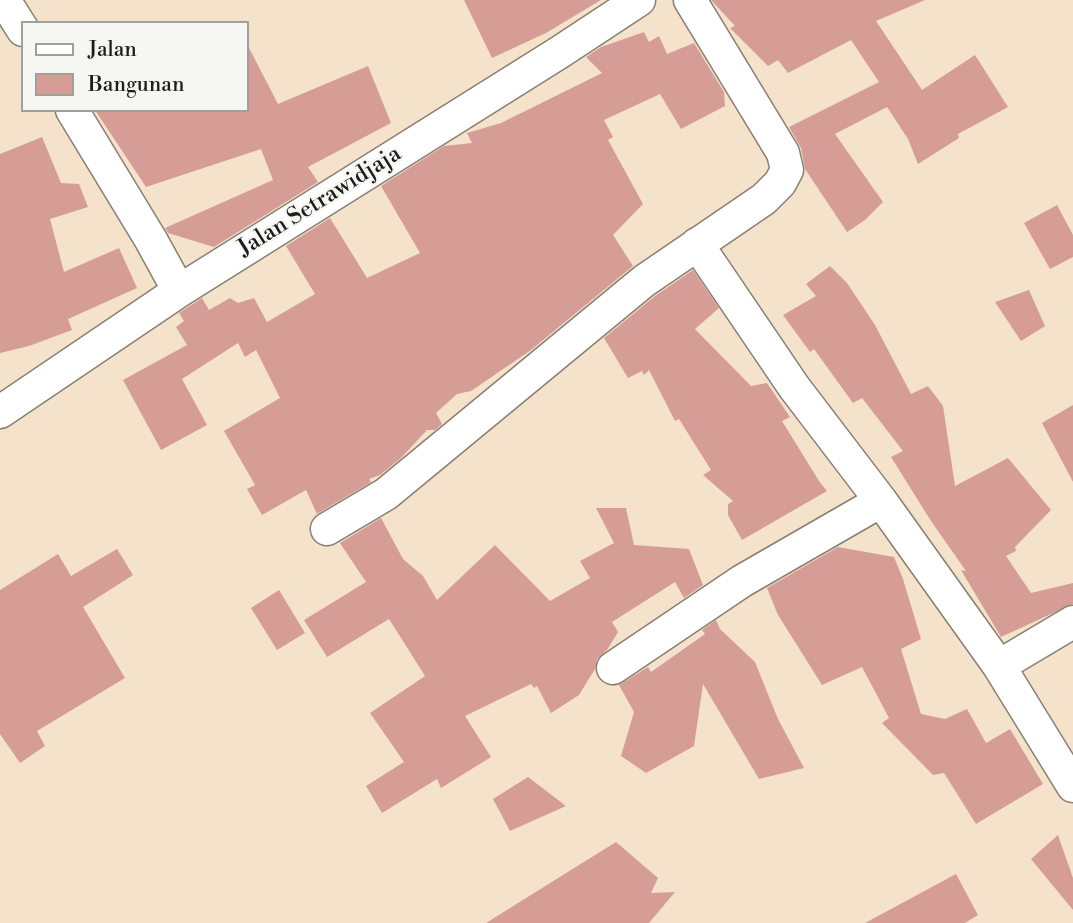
<!DOCTYPE html>
<html>
<head>
<meta charset="utf-8">
<style>
	body { margin:0 }
	#map { position:relative; width:1073px; height:923px; overflow:hidden; background:#f4e2cb; font-family:"Libre Bodoni",serif }
	canvas { display:block }
	.legend { position:absolute; left:21px; top:21px; width:228px; height:91px; box-sizing:border-box; background:#f6f6f2; border:2px solid #9f9f9c; margin:0; padding:9px 12px; list-style:none; font-size:21px; color:#1c1c1c }
	.legend li { display:flex; align-items:center; gap:14px; height:35px }
	.legend b { width:35px; border:2px solid #9f9f9c }
</style>
</head>
<body>
<div id="map">
<canvas width="1073" height="923"></canvas>
<ul class="legend">
<li><b style="height:9px;background:#fff"></b>Jalan</li>
<li><b style="height:19px;background:#d69d97"></b>Bangunan</li>
</ul>
</div>
<script>
const g = document.querySelector('canvas').getContext('2d');
g.lineJoin = 'round';
function paint(path, color) {
  g.fillStyle = color;
  g.fill(path, 'evenodd');
}
function shape(rows) {
  const path = new Path2D();
  for (const r of rows) {
    path.moveTo(r[0], r[1]);
    for (let i = 2; i < r.length; i += 2) path.lineTo(r[i], r[i + 1]);
  }
  return path;
}
function strokePath(path, color, width, dash) {
  g.strokeStyle = color;
  g.lineWidth = width;
  g.lineCap = dash ? 'butt' : 'round';
  g.setLineDash(dash || []);
  g.stroke(path);
}
function label(font, color, halo, rows, align = 'center') {
  g.font = font + ' "Libre Bodoni",serif';
  g.lineWidth = 5;
  g.setLineDash([]);
  g.textBaseline = 'middle';
  g.strokeStyle = halo;
  g.fillStyle = color;
  for (const [text, x, y, turn = 0] of rows) {
    g.save();
    g.translate(x, y);
    g.rotate((+turn || 0) * Math.PI / 180);
    g.textAlign = isNaN(turn) ? turn : align;
    if (halo) g.strokeText(text, 0, 0);
    g.fillText(text, 0, 0);
    g.restore();
  }
}
paint(shape([
	[464,0,601,0,546,33,492,58],
	[711,0,925,0,876,21,922,90,975,55,1008,107,958,134,959,138,918,164,908,139,887,107,835,134,883,202,865,220,847,232,805,169,801,148,789,127,879,82,851,40,788,73,778,60,768,66,730,28,735,26],
	[644,32,649,42,659,36,667,54,694,43,724,92,725,106,681,129,660,94,604,120,613,137,608,140,643,204,613,235,633,266,531,350,471,391,457,394,436,413,442,424,435,430,427,430,401,458,380,475,369,479,371,482,317,514,306,490,262,515,247,489,255,485,224,431,280,398,256,350,245,357,238,343,182,379,207,425,161,450,123,380,187,345,176,327,184,321,179,313,202,298,209,310,230,298,238,303,254,298,267,322,315,294,286,246,330,218,367,278,420,253,381,186,444,146,472,143,467,133,501,123,602,73,586,57,601,47],
	[247,44,278,104,368,66,391,123,308,167,318,182,214,247,168,233,165,228,273,180,261,149,146,187,95,110,247,110],
	[42,137,61,183,79,184,88,207,50,219,64,272,119,248,137,288,68,319,72,330,29,346,0,353,0,154],
	[1057,205,1073,235,1073,257,1050,269,1024,223],
	[830,266,847,283,875,325,911,394,928,386,943,406,955,486,1008,458,1051,510,1015,547,1016,551,1006,556,1031,593,1073,583,1073,604,1001,637,961,570,966,571,931,521,891,457,903,451,862,398,853,403,814,349,810,352,783,315,816,296,806,284],
	[693,270,719,308,695,329,751,386,767,383,790,417,782,421,819,481,827,491,742,540,728,515,728,504,733,501,703,475,711,470,679,419,675,421,649,370,644,375,642,371,628,378,604,338,655,296],
	[1029,290,1045,326,1021,341,995,302],
	[1073,405,1073,482,1042,423],
	[596,508,626,508,634,545,689,549,703,585,684,598,675,582,612,622,618,632,607,650,597,659,595,669,579,695,551,713,537,686,534,688,531,684,465,716,491,757,441,788,437,779,382,813,366,786,404,762,370,713,425,676,389,619,327,657,304,620,366,582,340,543,381,518,403,559,423,576,437,600,495,545,550,601,590,578,580,561,614,543],
	[838,547,894,557,903,579,921,639,901,649,921,714,945,719,967,709,986,743,1010,729,1043,784,976,824,944,773,933,775,882,723,889,718,862,667,822,685,778,615,767,588],
	[117,549,133,575,83,607,125,678,37,731,45,746,20,763,0,734,0,590,58,554,71,576],
	[279,590,305,633,277,650,251,608],
	[716,620,720,629,755,662,778,719,804,768,759,779,703,684,694,746,646,773,621,756,634,712,619,685,648,667,651,672,705,634,702,630],
	[528,777,566,806,510,831,493,799],
	[1058,835,1073,878,1073,910,1031,859],
	[616,842,658,878,651,893,675,892,649,923,486,923],
	[956,874,978,915,965,923,865,923]
]), '#d69d97');
const minor = shape([
	[4,0,23,30],
	[72,110,151,240,179,291,560,52,639,0],
	[697,244,794,387,881,501,999,666,1073,786],
	[0,412,179,291],
	[327,529,386,494,644,281,764,199,780,183,787,170,783,153,690,0],
	[999,666,1073,622],
	[613,668,742,581,881,501]
]);
strokePath(minor, '#887f74', 35);
strokePath(minor, '#fff', 32);
label('23px', '#1c1c1c', '#f6f6f2', [
	["Jalan Setrawidjaja",320,202,-32]
]);
</script>
</body>
</html>
